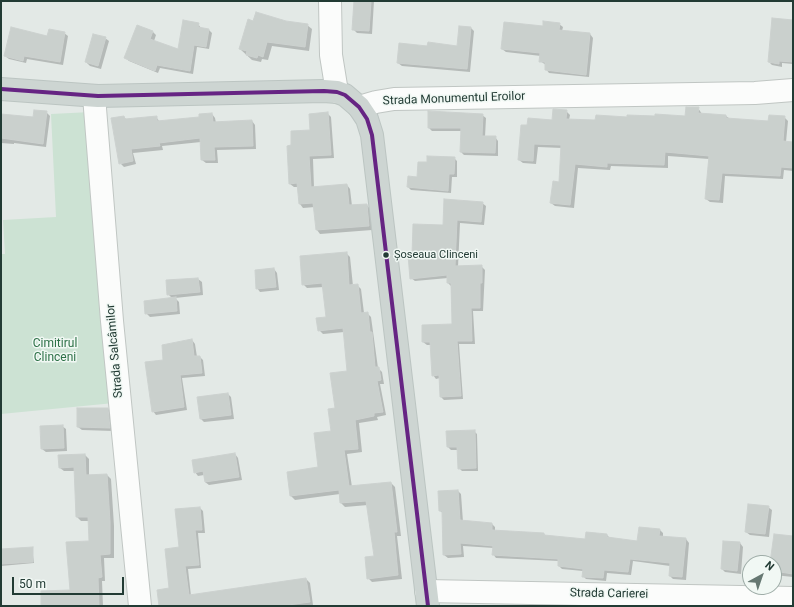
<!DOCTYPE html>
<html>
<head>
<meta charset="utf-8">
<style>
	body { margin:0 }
	#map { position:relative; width:794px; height:607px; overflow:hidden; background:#e3e9e6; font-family:Roboto,sans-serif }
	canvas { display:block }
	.frame { position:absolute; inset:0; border:2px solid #223b34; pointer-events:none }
	.north { position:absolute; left:742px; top:555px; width:40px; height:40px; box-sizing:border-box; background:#f1f8f4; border:1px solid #9eaca7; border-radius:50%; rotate:40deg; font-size:11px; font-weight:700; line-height:16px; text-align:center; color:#223b34 }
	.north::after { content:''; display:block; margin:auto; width:14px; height:18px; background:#667872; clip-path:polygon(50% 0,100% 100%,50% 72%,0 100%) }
	.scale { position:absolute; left:12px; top:577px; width:112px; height:18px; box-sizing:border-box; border:2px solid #223b34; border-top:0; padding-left:5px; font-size:12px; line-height:14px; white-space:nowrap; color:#223b34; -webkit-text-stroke:3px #f1f8f4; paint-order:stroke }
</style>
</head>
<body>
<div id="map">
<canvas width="794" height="607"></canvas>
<div class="frame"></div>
<div class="north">N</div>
<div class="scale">50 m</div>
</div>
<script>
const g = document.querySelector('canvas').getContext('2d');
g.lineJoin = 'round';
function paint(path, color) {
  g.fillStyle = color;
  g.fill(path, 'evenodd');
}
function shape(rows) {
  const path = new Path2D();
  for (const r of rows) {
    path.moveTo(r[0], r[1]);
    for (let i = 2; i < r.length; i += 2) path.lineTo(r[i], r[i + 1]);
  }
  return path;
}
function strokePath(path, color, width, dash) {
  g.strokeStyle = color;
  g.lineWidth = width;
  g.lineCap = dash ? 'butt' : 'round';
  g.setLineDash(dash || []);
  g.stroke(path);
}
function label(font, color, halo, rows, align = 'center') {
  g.font = font + ' Roboto,sans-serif';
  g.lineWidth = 3;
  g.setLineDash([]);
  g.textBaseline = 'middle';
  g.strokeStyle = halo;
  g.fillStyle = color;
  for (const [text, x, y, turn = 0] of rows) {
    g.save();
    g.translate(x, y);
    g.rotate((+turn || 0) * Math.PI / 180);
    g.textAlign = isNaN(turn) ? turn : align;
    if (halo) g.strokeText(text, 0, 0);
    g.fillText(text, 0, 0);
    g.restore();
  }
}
paint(shape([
	[91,112,114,403,1,414,1,254,5,254,3,220,56,217,51,114]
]), '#cce2d3');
paint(shape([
	[355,1,374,1,372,34,357,33,353,29],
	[793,21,793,64,782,63,782,67,772,65,769,62],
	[254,22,286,22,307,25,312,29,309,51,272,46,268,60,262,59,261,62,252,60,240,49],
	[198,24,201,28,209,30,212,33,209,49,197,47,193,74,160,68,158,73,129,61,125,58,138,26,153,32,156,35,154,41,179,50],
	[559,24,563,27,562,31,590,34,593,38,589,77,549,73,546,69,546,65,540,61,541,56,506,52,502,49,544,27],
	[471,28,474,31,470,72,402,66,398,63,428,47,458,47],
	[64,33,68,36,63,65,27,59,26,63,9,59,5,56],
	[105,38,109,41,101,69,90,66,86,62],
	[698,108,702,114,726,116,730,119,769,122,784,117,788,121,786,142,793,143,793,171,784,170,783,179,725,176,723,203,710,202,706,199,709,159,668,156,668,168,611,166,610,170,578,168,574,208,555,206,551,203,559,183,562,148,538,147,536,164,523,163,519,160,554,121,566,111,570,115,569,120,596,122,628,118,686,117],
	[46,112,50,116,46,147,14,143,14,144,1,143,1,115,34,118],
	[327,113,331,117,334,158,313,159,314,188,347,185,350,189,352,206,367,205,370,209,372,230,320,234,317,230,315,207,303,208,300,204,298,187,294,187,290,184,292,146,311,131],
	[212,114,215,118,216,123,252,121,255,125,256,149,217,150,218,163,206,163,202,160,201,142,162,146,163,150,133,153,136,164,124,167,120,163,124,117,127,120,156,117,160,122,200,118],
	[482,115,486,118,485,137,495,137,498,141,498,156,464,155,461,152,462,131,432,131,429,128],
	[454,158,457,161,457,177,452,177,451,193,411,190,408,187,418,178,428,163],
	[482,203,486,206,484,225,460,223,458,267,481,266,485,270,483,311,473,311,475,344,459,344,463,399,444,400,441,397,440,378,436,379,433,375,431,345,427,345,423,342,453,325,451,286,448,283,448,278,415,281,411,278,412,256,444,226],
	[346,253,350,257,353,286,357,285,361,289,364,313,367,313,371,317,378,368,382,372,384,384,380,384,386,415,377,417,378,420,359,423,362,452,347,454,352,487,391,483,395,487,401,536,397,536,402,579,372,582,368,578,376,557,368,505,345,507,341,503,340,494,295,500,291,496,288,473,319,468,333,432,336,409,348,372,344,332,323,334,319,330,327,318,324,287,307,288,303,284],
	[274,269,277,273,279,290,260,292,257,288],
	[198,279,202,282,203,295,175,298,179,302,180,314,150,317,146,313,173,299,168,294],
	[192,340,195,344,197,357,200,357,203,360,205,376,182,378,187,410,156,415,153,411,164,361],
	[228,394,231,397,234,419,204,422,201,419,198,397],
	[108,409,111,413,113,431,82,430,78,427],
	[62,426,66,429,67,451,46,452,42,449],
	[474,431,477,434,478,471,462,471,459,468,458,450,451,450,448,447],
	[235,454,238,458,242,480,209,485,205,482,204,475,198,476,195,472],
	[85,455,89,459,89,476,107,475,111,479,114,526,114,558,104,558,105,581,102,581,103,606,42,606,71,591,90,542,89,521,81,521,77,517,75,471,64,471,60,468],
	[458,491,461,494,463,522,492,524,495,527,495,531,544,534,546,536,586,540,607,535,610,538,638,542,660,530,663,533,663,538,686,539,689,543,686,580,673,579,670,576,670,566,633,561,631,575,607,573,606,581,586,579,583,576,583,571,562,569,559,566,559,561,496,558,493,554,494,548,463,546,464,557,448,558,444,555,443,513,440,511],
	[768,507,772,510,769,537,750,535,746,532],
	[200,508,203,511,205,533,198,533,201,568,188,569,191,596,306,579,310,583,313,605,160,606,170,589,180,548],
	[793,538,793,577,774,575,774,563,771,563],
	[740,543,743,547,741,574,725,572,722,569],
	[32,548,34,563,1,566,1,550]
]), '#0003');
const building = shape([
	[354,1,371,1,369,31,352,30,354,1],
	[256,12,286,21,308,24,305,47,267,42,263,57,258,55,257,58,246,55,247,51,239,49,248,19,253,21,256,12],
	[772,18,793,20,793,62,779,61,779,64,768,62,772,18],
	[183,20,199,23,198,27,209,29,206,47,194,45,190,71,157,65,155,71,124,58,137,25,153,31,150,39,178,49,183,20],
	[543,21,560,23,559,30,590,33,586,75,545,70,545,62,539,62,540,53,501,49,504,22,543,26,543,21],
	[459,26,471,27,467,69,397,63,399,43,427,46,428,42,457,46,459,26],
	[11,27,47,36,49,29,65,32,60,62,24,56,23,61,4,56,11,27],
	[93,34,106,37,98,66,85,62,93,34],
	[686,107,699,107,698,113,726,115,726,118,768,121,769,115,785,116,783,141,793,142,793,168,781,167,780,176,722,173,719,200,705,199,709,156,665,152,664,165,607,163,607,167,575,164,570,205,550,203,553,181,559,182,561,145,534,144,533,161,518,160,521,125,527,125,528,118,552,120,553,109,567,110,566,119,595,120,596,115,627,117,627,115,655,116,655,114,685,116,686,107],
	[34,110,47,111,43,144,1,138,1,114,33,117,34,110],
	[428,111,483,114,482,136,496,136,495,153,460,152,461,128,428,128,428,111],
	[328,112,331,155,309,156,311,187,347,184,349,205,367,204,369,226,316,230,313,203,299,204,297,183,289,184,287,146,291,145,291,131,310,130,309,114,328,112],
	[212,113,213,122,252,120,253,146,214,147,215,160,201,160,200,138,159,143,160,146,131,149,133,161,119,164,111,118,124,116,125,119,157,116,157,121,199,117,199,114,212,113],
	[427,156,455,157,454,174,449,174,448,191,407,187,408,176,417,177,418,162,427,162,427,156],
	[444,199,483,202,481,222,457,220,455,266,482,265,482,283,480,283,480,308,471,308,472,341,457,341,461,396,440,397,439,375,432,376,430,342,422,342,422,325,452,324,451,283,447,283,447,275,410,279,408,255,412,255,413,224,443,225,444,199],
	[347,252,349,285,358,284,361,313,368,312,370,332,372,332,375,367,379,367,381,380,377,381,383,412,374,413,374,416,355,420,358,449,344,450,349,486,391,482,397,532,394,532,398,575,367,579,365,557,374,556,366,501,340,503,339,490,290,496,287,472,318,467,314,433,331,431,328,409,335,408,330,373,347,371,343,328,318,331,316,318,326,317,322,283,302,285,300,256,347,252],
	[274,268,276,287,256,289,255,270,274,268],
	[198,278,200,292,167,295,166,280,198,278],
	[176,297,177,311,145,314,144,301,176,297],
	[192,339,194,356,200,356,202,373,180,375,184,407,152,412,145,362,163,360,162,345,192,339],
	[228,393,231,415,200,419,197,397,228,393],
	[77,408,108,408,110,428,77,427,77,408],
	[63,425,64,448,41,449,40,426,63,425],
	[475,430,476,468,458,469,457,447,447,447,446,431,475,430],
	[235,453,239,477,205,482,203,471,194,473,192,460,235,453],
	[85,454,86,475,107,474,110,522,110,554,100,555,102,577,98,578,99,606,41,606,41,591,70,590,66,542,89,541,88,517,76,517,74,467,59,468,58,455,85,454],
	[458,490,460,520,492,523,492,530,544,533,544,535,585,539,586,532,607,534,607,537,637,541,639,527,660,529,659,536,686,538,682,577,669,576,670,563,630,559,628,572,604,570,603,578,582,577,583,569,558,566,558,559,492,555,493,546,460,543,461,554,443,555,442,511,439,511,438,491,458,490],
	[748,504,769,506,765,534,745,532,748,504],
	[200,507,202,530,195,530,199,565,185,566,189,595,306,578,310,602,281,606,159,606,157,590,169,588,165,549,179,547,175,509,200,507],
	[774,534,793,536,793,574,774,571,774,563,770,563,774,534],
	[723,541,740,542,737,571,721,569,723,541],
	[33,547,33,562,1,564,1,549,33,547]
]);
paint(building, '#cad0cd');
strokePath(building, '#ccd1cf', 1);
const minor = shape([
	[330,1,331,55,337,92],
	[94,96,112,321,140,606],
	[359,107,376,102,394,99,755,93,793,90],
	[426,591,793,598]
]);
const major = shape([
	[1,89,98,96,324,91,337,92,345,95,359,107,367,119,372,135,428,606]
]);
strokePath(minor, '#c0c6c3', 24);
strokePath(major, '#bcc5c2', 24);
strokePath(minor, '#fbfcfb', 22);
strokePath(major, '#cdd5d2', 22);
strokePath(shape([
	[1,89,98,96,324,91,337,92,345,95,359,107,367,119,372,135,428,606]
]), '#662483', 4);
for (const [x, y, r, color] of [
	[386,255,3.5,"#223b34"]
]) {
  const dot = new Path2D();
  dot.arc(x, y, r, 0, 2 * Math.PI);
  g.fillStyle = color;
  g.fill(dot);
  strokePath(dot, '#f1f8f4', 1.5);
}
label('11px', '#223b34', '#f1f8f4', [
	["Șoseaua Clinceni",394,255]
], 'left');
label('12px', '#223b34', '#f1f8f4', [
	["Strada Monumentul Eroilor",454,99,-2],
	["Strada Salcâmilor",115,351,-95],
	["Strada Carierei",609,594,1]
]);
label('12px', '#2d7147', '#f1f8f4', [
	["Cimitirul",55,344],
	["Clinceni",55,358]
]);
</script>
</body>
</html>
